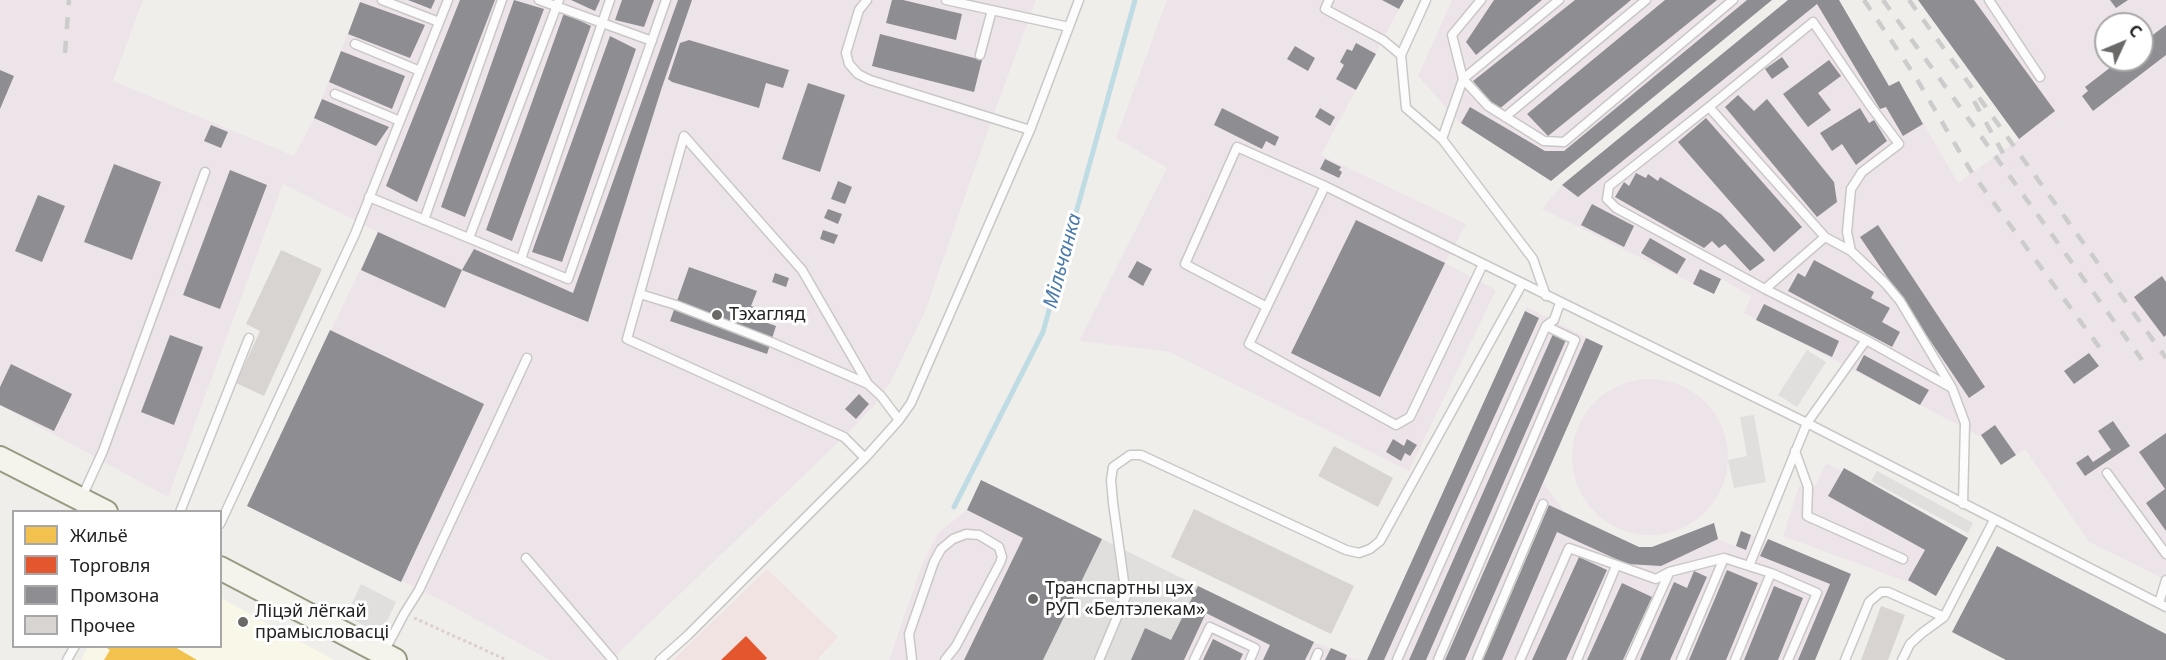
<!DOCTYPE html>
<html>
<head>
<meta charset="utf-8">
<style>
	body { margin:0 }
	#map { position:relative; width:2166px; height:660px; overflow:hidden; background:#f0eeeb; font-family:"Noto Sans",sans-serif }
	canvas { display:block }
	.legend { position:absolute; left:12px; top:510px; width:210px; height:138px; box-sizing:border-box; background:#fff; border:2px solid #a7a7a7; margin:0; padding:8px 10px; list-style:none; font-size:18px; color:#222 }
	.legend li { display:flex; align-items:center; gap:12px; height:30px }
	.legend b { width:30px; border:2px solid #a7a7a7 }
	.north { position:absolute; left:2094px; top:12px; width:60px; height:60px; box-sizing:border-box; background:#fff; border:2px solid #a7a7a7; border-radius:50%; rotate:46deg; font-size:16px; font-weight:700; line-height:24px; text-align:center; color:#222 }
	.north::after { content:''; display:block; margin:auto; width:21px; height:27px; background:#6a6968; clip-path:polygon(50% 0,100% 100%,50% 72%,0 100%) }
</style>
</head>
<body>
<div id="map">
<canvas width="2166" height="660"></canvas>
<ul class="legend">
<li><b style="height:16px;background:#f2c14e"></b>Жильё</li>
<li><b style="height:16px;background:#e4572e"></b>Торговля</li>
<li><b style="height:16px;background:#8d8d92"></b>Промзона</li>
<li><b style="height:16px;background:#d7d4d2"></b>Прочее</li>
</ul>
<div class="north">С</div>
</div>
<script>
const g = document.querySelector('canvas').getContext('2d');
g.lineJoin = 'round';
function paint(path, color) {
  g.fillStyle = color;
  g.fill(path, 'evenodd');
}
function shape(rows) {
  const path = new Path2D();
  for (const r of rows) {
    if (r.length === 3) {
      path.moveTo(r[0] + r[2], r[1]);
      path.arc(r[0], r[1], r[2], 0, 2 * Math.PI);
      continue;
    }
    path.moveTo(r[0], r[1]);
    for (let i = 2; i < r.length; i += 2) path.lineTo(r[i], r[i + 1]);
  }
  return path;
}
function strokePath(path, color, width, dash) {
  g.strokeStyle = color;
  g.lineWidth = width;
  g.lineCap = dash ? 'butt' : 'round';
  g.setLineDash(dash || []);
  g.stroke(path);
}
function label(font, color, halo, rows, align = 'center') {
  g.font = font + ' "Noto Sans",sans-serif';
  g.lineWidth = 6;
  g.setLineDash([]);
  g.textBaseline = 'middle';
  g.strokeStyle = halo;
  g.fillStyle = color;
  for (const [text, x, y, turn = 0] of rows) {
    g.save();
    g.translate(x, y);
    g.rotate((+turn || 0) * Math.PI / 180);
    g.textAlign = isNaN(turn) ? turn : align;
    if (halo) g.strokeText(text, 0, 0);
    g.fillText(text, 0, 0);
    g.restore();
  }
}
paint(shape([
	[767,569,838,637,817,660,673,660]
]), '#f1e3e1');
paint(shape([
	[0,0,143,0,113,81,294,156,314,118,361,0,1036,0,988,130,925,312,890,383,872,408,844,437,611,660,549,660,445,602,247,506,378,232,283,184,168,497,0,405],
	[1167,0,1404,0,1321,155,1466,224,1445,263,1496,290,1409,471,1170,352,1079,341,1167,168,1116,138],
	[1452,0,1772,0,1552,180,1459,122,1418,76],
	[1788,0,1839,0,1889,86,1899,81,1958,183,2019,139,1918,0,2166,0,2166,580,2089,542,2025,449,2001,465,1983,438,1744,313,1751,296,1721,279,1714,294,1542,209,1562,185],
	[2106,24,2142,24,2142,60,2106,60],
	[1527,307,1603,346,1543,482,1565,513,1639,547,1652,547,1714,523,1718,539,1735,546,1741,531,1766,542,1768,539,1851,574,1815,660,1367,660],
	[1650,457,78],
	[1826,463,1842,471,1844,468,1968,538,1936,596,1921,587,1783,536,1799,486,1814,488],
	[981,480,1102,539,1043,660,889,660,922,565,938,533,967,510],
	[1198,586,1314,642,1354,659,1363,660,1161,660]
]), '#ede4e9');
paint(shape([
	[221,598,334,660,81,660,88,647,220,646]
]), '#f8f7e8');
paint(shape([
	[1807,350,1826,362,1797,407,1778,395],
	[1754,415,1766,482,1734,488,1728,460,1747,456,1740,417],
	[1877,471,1973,523,1968,533,1871,481],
	[1102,539,1198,586,1161,660,1043,660],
	[361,584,396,602,381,634,346,616]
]), '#e0dfde');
paint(shape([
	[104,646,173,646,197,660,104,660,110,650]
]), '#f2c14e');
paint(shape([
	[746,636,767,658,765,660,721,660]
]), '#e4572e');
paint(shape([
	[408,0,435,0,431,9],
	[460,0,495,0,417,202,386,186],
	[514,0,544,9,465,217,441,207],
	[571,0,600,0,595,11],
	[622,0,654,0,644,27,615,20],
	[678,0,692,0,662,87,588,322,462,270,445,308,361,270,378,232,462,270,474,249,573,293],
	[892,0,903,0,962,14,956,40,886,23],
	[1382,0,1404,0,1399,9],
	[1494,0,1542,0,1476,55,1466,42],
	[1575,0,1631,0,1498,110,1473,81],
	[1665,0,1717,0,1548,136,1527,114],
	[1747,0,1772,0,1551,181,1461,123,1470,107,1545,151,1564,151],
	[1788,0,1839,0,1889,86,1899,81,1923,124,1903,136,1886,107,1880,109,1817,4,1578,197,1562,185],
	[1918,0,1974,0,2055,111,2019,139],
	[2110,0,2128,0,2116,8],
	[360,2,425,25,410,58,348,34],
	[564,13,591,26,512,241,486,230],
	[2166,25,2166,55,2093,111,2082,96,2088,91,2085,87,2120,60,2142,60,2142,43],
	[880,34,982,60,974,92,872,66],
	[610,36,636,49,562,262,532,252],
	[689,40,789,70,783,88,766,83,759,108,672,82,668,79,680,43],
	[1356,43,1376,54,1356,90,1336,79,1344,65,1340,62,1347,49,1352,51],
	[1295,46,1315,58,1308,71,1287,59],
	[341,51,405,76,392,109,329,82],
	[1782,57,1789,67,1772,79,1765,69],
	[1829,60,1841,76,1818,93,1831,110,1808,127,1783,94],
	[0,70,14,76,0,109],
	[808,83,845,95,820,172,782,159],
	[1738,95,1754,111,1767,99,1834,182,1837,202,1817,217,1725,107],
	[322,99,389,127,376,146,314,118],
	[1222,108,1279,137,1275,146,1266,141,1262,149,1214,125],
	[1320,108,1335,117,1330,126,1315,117],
	[1860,108,1869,123,1874,120,1887,141,1856,165,1842,144,1832,151,1820,133],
	[1706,118,1802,227,1774,252,1678,142],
	[211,125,228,132,221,148,204,141],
	[1325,159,1341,167,1339,170,1342,172,1339,178,1320,169],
	[114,164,161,182,132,260,84,242],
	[230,170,267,185,220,309,183,295],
	[1636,173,1646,178,1648,174,1658,181,1660,177,1721,214,1765,260,1750,271,1725,244,1719,248,1712,241,1704,248,1615,197,1624,182,1629,186],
	[838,181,852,187,845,204,831,199],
	[38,195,65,206,42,262,15,251],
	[1592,204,1634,226,1624,247,1581,225],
	[828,209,842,214,838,224,824,218],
	[1356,220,1445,263,1380,397,1291,353],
	[1878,225,1985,387,1969,398,1860,237],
	[823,230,838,235,834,244,820,239],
	[1650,238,1686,259,1677,274,1641,253],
	[1814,260,1874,292,1871,298,1890,308,1882,322,1900,332,1892,347,1788,291,1798,273,1805,277],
	[1137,261,1152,269,1143,286,1128,277],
	[689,267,757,291,751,306,763,310,759,320,776,326,767,354,670,321],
	[1700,269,1721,279,1714,294,1693,284],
	[775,273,789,278,786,287,772,282],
	[2162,276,2166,282,2166,335,2164,337,2134,297],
	[1764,304,1839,341,1832,357,1756,320],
	[1525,311,1539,318,1384,660,1367,660],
	[330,330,484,404,401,582,247,506],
	[1553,334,1566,340,1426,660,1409,660],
	[170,335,203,347,174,425,141,412],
	[1586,338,1603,346,1465,660,1445,660],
	[2089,353,2099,366,2074,384,2064,371],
	[1864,355,1929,390,1920,405,1856,370],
	[11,364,72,394,54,431,0,405,0,387],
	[859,394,869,404,856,419,845,409],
	[2113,421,2130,446,2085,476,2076,463,2088,455,2093,462,2111,450,2098,431],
	[1995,425,2016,455,2001,465,1981,435],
	[2166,433,2166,531,2146,503,2165,489,2139,452],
	[1393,439,1404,446,1407,439,1417,445,1410,456,1405,453,1401,461,1386,452],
	[1844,468,1968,538,1936,596,1908,580,1925,550,1828,496],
	[981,480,1102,539,1043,660,964,660,1023,538,967,510],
	[1549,505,1639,547,1652,547,1714,523,1718,539,1661,566,1627,564,1557,532,1502,660,1483,660],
	[1741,531,1751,535,1746,550,1736,546],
	[1768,539,1851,574,1815,660,1798,660,1830,584,1760,556],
	[1997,546,2166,634,2166,660,2006,660,1952,632],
	[1579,557,1607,570,1566,660,1532,660],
	[1727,570,1758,583,1726,660,1689,660],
	[1694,571,1707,577,1670,660,1640,660,1674,582,1687,588],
	[1622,583,1652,597,1623,660,1587,660],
	[1198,586,1314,642,1305,660,1263,660,1270,645,1206,613,1184,660,1131,660,1145,628,1171,640],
	[1774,586,1803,598,1778,660,1744,660],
	[1213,639,1243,654,1240,660,1203,660],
	[1331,648,1347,655,1345,660,1325,660]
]), '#8d8d92');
strokePath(shape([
	[954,507,1043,332,1135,0]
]), '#bfdbe3', 5);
paint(shape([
	[281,250,322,269,264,396,236,383,260,331,246,324],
	[1334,446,1393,478,1378,507,1318,476],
	[1194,509,1354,586,1331,634,1171,557],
	[1881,606,1905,615,1888,660,1861,660]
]), '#d7d4d2');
const lane = shape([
	[382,0,439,22],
	[539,0,652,41],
	[867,0,859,10,846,53,849,64,858,74,870,80,1030,130],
	[946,0,1069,27],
	[1329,0,1325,9,1383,40,1401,55],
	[1426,0,1401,55,1406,108,1442,139,1533,259,1546,296],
	[1481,0,1452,35,1463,79,1488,106,1544,141,1564,142,1733,0],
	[1989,0,2040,77],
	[355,44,420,71],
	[980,55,992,10],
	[335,94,400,121],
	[1709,107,1825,237,1851,251,1885,283,1900,301,1952,388,1965,423,1963,504],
	[1505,117,1646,0],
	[1442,139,1463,79,1559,0],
	[369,197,568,279,666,0],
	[424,220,502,0],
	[469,238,559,0],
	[1851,251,1847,232,1851,189,1862,172,1899,144,1869,104,1813,22,1709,107,1609,186,1607,199,1616,208,1765,289,1866,340,1952,388],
	[521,259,610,0],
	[1483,264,1410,417,1396,425,1249,344,1325,186,1807,423,2166,607],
	[1765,289,1825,237],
	[640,294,676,305,771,342,868,384],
	[1267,307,1185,264,1237,147,1325,186],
	[1795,451,1808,487,1807,516,1903,559],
	[865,458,844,437,627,339,684,136,802,270,868,384,881,396,899,420],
	[2107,473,2166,554],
	[81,499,103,451,205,172],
	[180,512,249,338],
	[220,524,355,234,448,0],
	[526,558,613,660],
	[1749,566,1807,423,1866,340],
	[2159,603,2166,580],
	[383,654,404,614,419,590,527,358],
	[67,660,75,646],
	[660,660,687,636,865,458,899,420,911,403,1030,130,1079,0],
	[912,660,909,634,934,562,941,549,953,539,966,534,979,535,999,547,1002,557,1000,563,956,646,945,660],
	[1099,660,1126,596,1113,503,1111,480,1113,467,1130,455,1141,455,1346,550,1359,553,1370,549,1380,541,1522,284],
	[1194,660,1210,627,1255,648,1250,660],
	[1315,660,1318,653],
	[1397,660,1546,326,1554,320,1560,303],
	[1438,660,1575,340,1546,326],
	[1477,660,1543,504],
	[1520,660,1569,548,1656,579,1669,572,1724,558,1771,573,1817,593,1788,660],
	[1577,660,1616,566],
	[1630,660,1669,573],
	[1681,660,1724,558],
	[1735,660,1771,573],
	[1845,660,1869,602,1881,592,1888,592,1944,617,1994,520],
	[1902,660,1910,644,1922,633,1944,617]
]);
const secondary = shape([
	[0,458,106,512],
	[220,568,395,660]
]);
strokePath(lane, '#c9c8c7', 11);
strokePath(secondary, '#999a82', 26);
strokePath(shape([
	[414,618,507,660]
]), '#dccecd', 3, [3, 3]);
strokePath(lane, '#fdfcfc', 8);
strokePath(secondary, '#f4f4ed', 22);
strokePath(shape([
	[1864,0,1915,76,1972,173,2105,355],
	[1883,0,2142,360],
	[1909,0,2166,358],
	[65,53,69,0],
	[1974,101,2009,164]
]), '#ccc', 4.5, [12, 12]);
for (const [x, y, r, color] of [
	[717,315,6,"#6a6968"],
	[1033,599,6,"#6a6968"],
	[243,622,6,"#6a6968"]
]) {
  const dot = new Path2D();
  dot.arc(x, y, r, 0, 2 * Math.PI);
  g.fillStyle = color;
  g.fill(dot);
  strokePath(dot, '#fff', 2);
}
label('18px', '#222', '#fff', [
	["Тэхагляд",729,315],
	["Транспартны цэх",1045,589],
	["РУП «Белтэлекам»",1045,610],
	["Ліцэй лёгкай",255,612],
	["прамысловасці",255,633]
], 'left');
label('italic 20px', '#4a7aab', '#fff', [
	["Мільчанка",1063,261,-75]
]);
</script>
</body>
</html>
